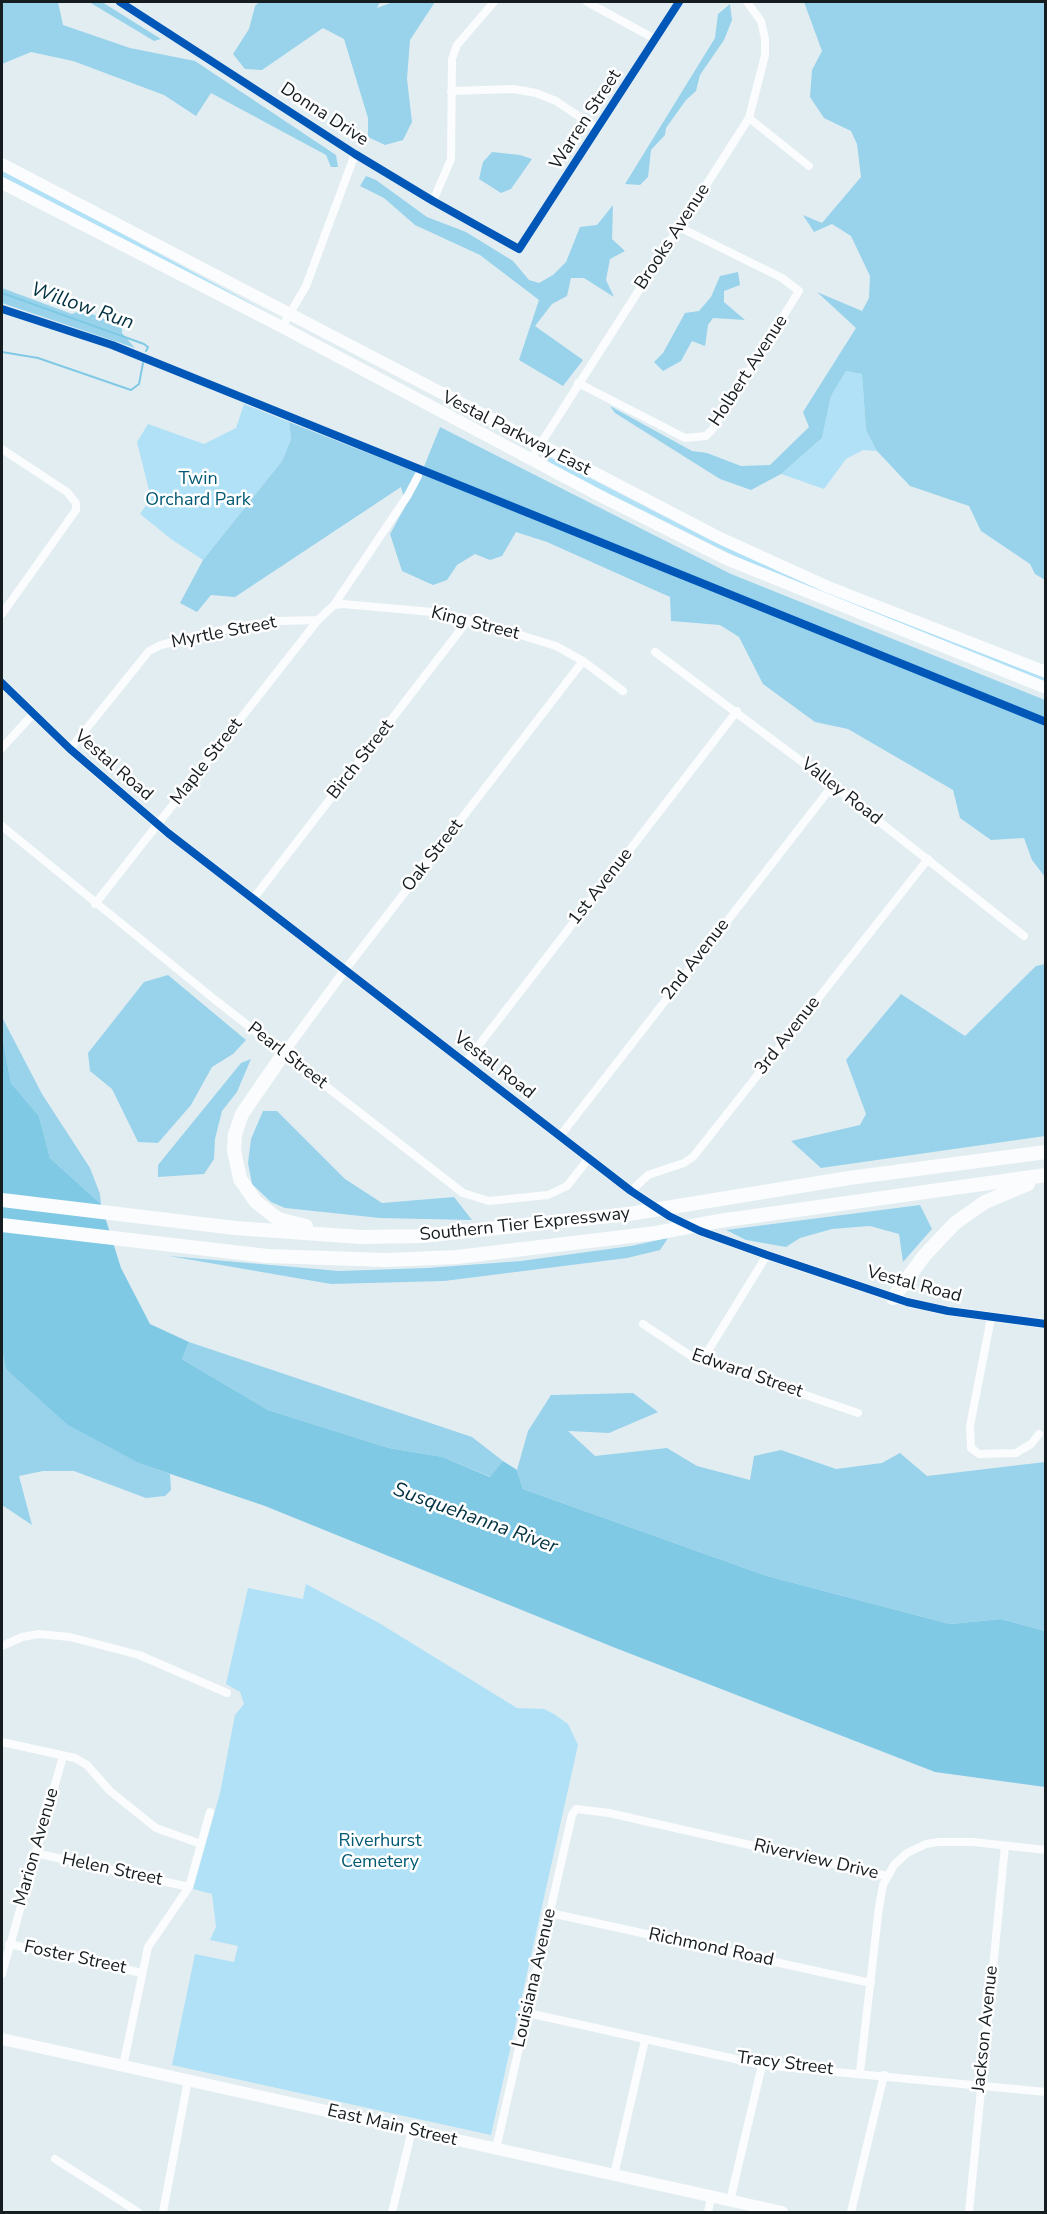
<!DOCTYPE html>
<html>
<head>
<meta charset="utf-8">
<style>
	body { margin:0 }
	#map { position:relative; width:1047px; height:2214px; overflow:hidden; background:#e2edf2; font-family:"Nunito Sans",sans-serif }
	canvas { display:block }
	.frame { position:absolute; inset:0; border:3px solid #151d20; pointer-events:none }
</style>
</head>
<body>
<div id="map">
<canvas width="1047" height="2214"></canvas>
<div class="frame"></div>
</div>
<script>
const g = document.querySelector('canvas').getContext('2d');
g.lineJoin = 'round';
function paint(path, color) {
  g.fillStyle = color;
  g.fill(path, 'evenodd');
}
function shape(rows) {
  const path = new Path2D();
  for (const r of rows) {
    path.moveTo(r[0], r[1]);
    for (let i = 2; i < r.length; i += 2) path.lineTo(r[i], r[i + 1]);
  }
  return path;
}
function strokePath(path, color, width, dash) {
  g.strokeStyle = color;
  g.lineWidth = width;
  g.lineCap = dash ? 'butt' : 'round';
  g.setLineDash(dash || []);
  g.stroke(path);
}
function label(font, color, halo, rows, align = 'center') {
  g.font = font + ' "Nunito Sans",sans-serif';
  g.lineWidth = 5;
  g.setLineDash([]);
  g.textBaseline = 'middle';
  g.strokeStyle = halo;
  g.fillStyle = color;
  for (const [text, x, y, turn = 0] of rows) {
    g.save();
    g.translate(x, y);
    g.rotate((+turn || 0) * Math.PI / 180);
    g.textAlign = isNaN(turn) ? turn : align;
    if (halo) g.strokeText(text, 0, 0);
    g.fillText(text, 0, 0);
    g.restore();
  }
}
paint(shape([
	[2,171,113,229,271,314,2,178],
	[846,371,862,374,866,430,877,451,863,450,846,459,824,489,781,474,822,438,831,396],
	[244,404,289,422,291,439,282,461,203,560,171,539,140,514,151,498,137,442,148,424,204,444,236,428],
	[549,457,710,540,782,573,1045,678,1045,683,765,571,553,466,548,461],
	[306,1584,379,1623,517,1708,544,1709,554,1714,568,1724,578,1745,491,2135,172,2065,195,1954,234,1962,238,1946,210,1940,216,1927,212,1894,193,1889,220,1793,235,1715,244,1704,240,1692,226,1684,248,1588,303,1599]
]), '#b0e1f6');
paint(shape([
	[2,2,58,2,63,25,130,48,195,61,336,155,338,167,331,167,326,155,211,93,196,116,164,95,73,61,31,52,2,64],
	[89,2,102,2,161,39,154,41],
	[259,2,380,2,377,8,393,2,435,2,410,40,407,79,412,122,403,140,385,145,368,137,368,118,344,39,323,28,262,70,245,69,233,54,249,29,255,6],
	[804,2,1045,2,1045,580,1035,574,1030,564,981,531,969,506,910,486,877,451,866,430,862,374,846,371,831,396,822,438,781,474,751,490,720,479,615,413,610,406,692,451,707,453,741,466,770,465,809,427,803,412,856,328,817,292,862,311,869,298,870,276,851,236,832,224,814,232,803,215,822,223,861,177,857,144,851,131,824,118,810,97,812,70,822,51],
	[730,4,732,20,724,40,700,75,696,91,686,100,666,128,665,135,651,150,648,177,640,185,625,184,715,38,718,14],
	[492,152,520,155,532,159,511,189,501,193,479,179,483,162],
	[366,176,376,180,427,217,466,232,513,261,529,280,539,283,553,275,566,262,580,227,597,225,613,205,612,239,625,251,610,259,606,280,614,297,584,278,571,278,567,296,552,304,535,326,583,360,563,386,519,360,539,300,480,255,415,225,384,198,360,186],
	[738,272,740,285,724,291,724,302,745,320,713,318,708,325,705,346,692,341,681,361,663,371,654,362,663,353,685,313,699,311,711,297,720,276],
	[2,288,72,314,82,310,122,326,122,333,135,348,2,303],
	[289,422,421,474,440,427,731,574,1045,700,1045,877,1032,860,1024,838,991,840,960,818,953,790,848,729,815,722,763,684,739,637,720,625,671,621,670,597,547,542,516,532,502,556,490,560,475,554,457,565,447,580,433,585,402,571,390,534,406,505,401,487,235,597,211,595,197,612,180,603,203,560,282,461,291,439],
	[1045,964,1045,1136,821,1168,791,1141,860,1125,866,1114,846,1060,901,994,965,1036,1036,966],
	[168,975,246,1040,233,1054,212,1067,191,1105,158,1143,138,1142,112,1089,90,1071,88,1053,144,982],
	[2,1017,42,1094,90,1168,100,1194,101,1204,50,1158,39,1116,11,1083,2,1035],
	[251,1059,237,1092,222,1111,215,1139,214,1159,204,1174,158,1177,158,1165,241,1063],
	[263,1111,277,1111,345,1179,382,1203,454,1197,472,1220,380,1218,285,1208,271,1202,252,1184,248,1163,251,1139],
	[920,1205,932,1229,903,1262,899,1234,870,1226,832,1229,800,1238,786,1247,746,1240,726,1230],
	[668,1238,660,1250,627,1258,444,1281,331,1284,169,1256,339,1271,427,1268,521,1261,631,1246],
	[189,1342,472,1437,503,1461,491,1477,443,1457,389,1448,268,1410,182,1359],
	[2,1351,6,1369,141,1464,170,1474,171,1490,165,1496,146,1498,74,1471,43,1471,19,1476,32,1525,2,1505],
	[633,1393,658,1412,609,1433,568,1431,595,1456,667,1448,697,1466,750,1480,754,1456,781,1450,836,1469,882,1463,900,1453,927,1476,1045,1462,1045,1631,1001,1619,950,1624,767,1576,523,1489,517,1470,528,1431,551,1395]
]), '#98d3eb');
paint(shape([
	[2,1035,11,1083,39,1116,50,1158,101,1204,121,1268,150,1324,189,1342,182,1359,268,1410,389,1448,443,1457,490,1477,503,1461,517,1470,523,1489,767,1576,950,1624,1001,1619,1045,1631,1045,1787,935,1772,613,1647,265,1506,141,1464,68,1425,6,1369,2,1351]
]), '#80c9e5');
strokePath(shape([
	[2,293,144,344,148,347,146,351],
	[2,352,38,358,131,390,139,384,143,363]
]), '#80c9e5', 2);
strokePath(shape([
	[120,2,355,154,433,201,519,249,679,2],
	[587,2,655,39],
	[451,91,514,89,536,93,556,101,598,129],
	[749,118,809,166],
	[433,201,451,159,452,59,457,45,494,2],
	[282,327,306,286,355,154],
	[578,383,685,438,706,436,712,430,799,291,782,278,679,227],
	[2,449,67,492,76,503,76,510,2,614],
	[531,459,749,118,765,55,765,39,761,21,747,2],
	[334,605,408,495,418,476],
	[655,652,833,785,1024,936],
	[2,748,33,714],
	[70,749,149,651,161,645,225,629,278,621,318,620],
	[2,826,214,999,463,1193,489,1201,548,1195,567,1186,589,1158],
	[253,899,468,620],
	[95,904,318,620,334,605,343,604,443,613,504,630,556,646,583,661,623,691],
	[345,970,583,661],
	[465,1063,737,711],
	[560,1136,833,785],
	[631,1191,648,1175,684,1163,693,1157,928,859],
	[991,1318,970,1426,971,1448,979,1454,1016,1453,1031,1444,1039,1434],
	[643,1324,691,1356,858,1413],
	[703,1359,767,1255],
	[2,1646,22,1637,39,1634,70,1637,139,1655,227,1693],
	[2,1742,75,1758,87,1765,110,1791,156,1828,201,1844],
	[35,1853,189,1887],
	[550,1913,871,1983],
	[9,1944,142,1973],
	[2,1974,63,1756],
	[528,2013,762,2065,1046,2092],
	[123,2066,148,1947,189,1887,210,1812],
	[860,2072,879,1907,883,1885,894,1865,907,1853,926,1844,938,1842,973,1842,1046,1850],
	[496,2149,572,1815,576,1809,609,1813,887,1876],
	[55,2159,138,2212],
	[614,2175,645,2040],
	[730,2201,762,2065],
	[163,2212,188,2080],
	[392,2212,412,2130],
	[708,2212,711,2197],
	[851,2212,884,2075],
	[969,2212,1005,1846]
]), '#fbfcfd', 8);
strokePath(shape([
	[2,683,70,749,168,833,631,1191,669,1216,700,1231,767,1255,907,1302,948,1311,1046,1324],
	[284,1053,345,970]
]), '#fbfcfd', 9);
strokePath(shape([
	[2,164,722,539,828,587,1046,672],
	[2,183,282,327,604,498,726,559,1046,688],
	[2,2039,782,2212]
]), '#fbfcfd', 12);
strokePath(shape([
	[284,1053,242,1114,235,1134,234,1150,240,1179,256,1202,278,1219,306,1226],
	[2,1200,235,1228,361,1237,421,1236,629,1214,849,1178,1046,1152],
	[2,1225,267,1256,387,1260,457,1257,656,1233,719,1221,1046,1175],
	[893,1298,924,1256,955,1223,985,1202,1028,1184]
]), '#fbfcfd', 14);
strokePath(shape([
	[120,2,355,154,433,201,519,249,679,2],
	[2,309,112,345,1046,722],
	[2,683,70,749,168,833,631,1191,669,1216,700,1231,767,1255,907,1302,948,1311,1046,1324]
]), '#0057b8', 8);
label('18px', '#151d20', '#fff', [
	["Donna Drive",324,115,33],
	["Warren Street",586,120,-57],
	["Brooks Avenue",673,237,-57],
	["Holbert Avenue",749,371,-57],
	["Vestal Parkway East",516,434,27],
	["King Street",475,624,14],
	["Myrtle Street",224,633,-11],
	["Birch Street",361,760,-52],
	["Maple Street",207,762,-52],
	["Vestal Road",113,766,41],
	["Valley Road",841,792,38],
	["Oak Street",433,856,-52],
	["1st Avenue",601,887,-52],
	["2nd Avenue",696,960,-52],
	["3rd Avenue",788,1036,-52],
	["Pearl Street",287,1056,38],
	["Vestal Road",494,1066,38],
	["Southern Tier Expressway",525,1225,-6],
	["Vestal Road",914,1285,15],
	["Edward Street",747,1374,19],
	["Marion Avenue",37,1847,-74],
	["Riverview Drive",816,1860,13],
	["Helen Street",112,1870,12],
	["Richmond Road",711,1948,12],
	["Foster Street",75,1958,12],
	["Louisiana Avenue",535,1978,-77],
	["Jackson Avenue",986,2029,-84],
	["Tracy Street",785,2064,7],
	["East Main Street",392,2126,13]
]);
label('18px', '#025a74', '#fff', [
	["Twin",198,480],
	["Orchard Park",198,501],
	["Riverhurst",380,1842],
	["Cemetery",380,1863]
]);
label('italic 20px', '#023242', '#fff', [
	["Willow Run",82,307,19],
	["Susquehanna River",475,1519,20]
]);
</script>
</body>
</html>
